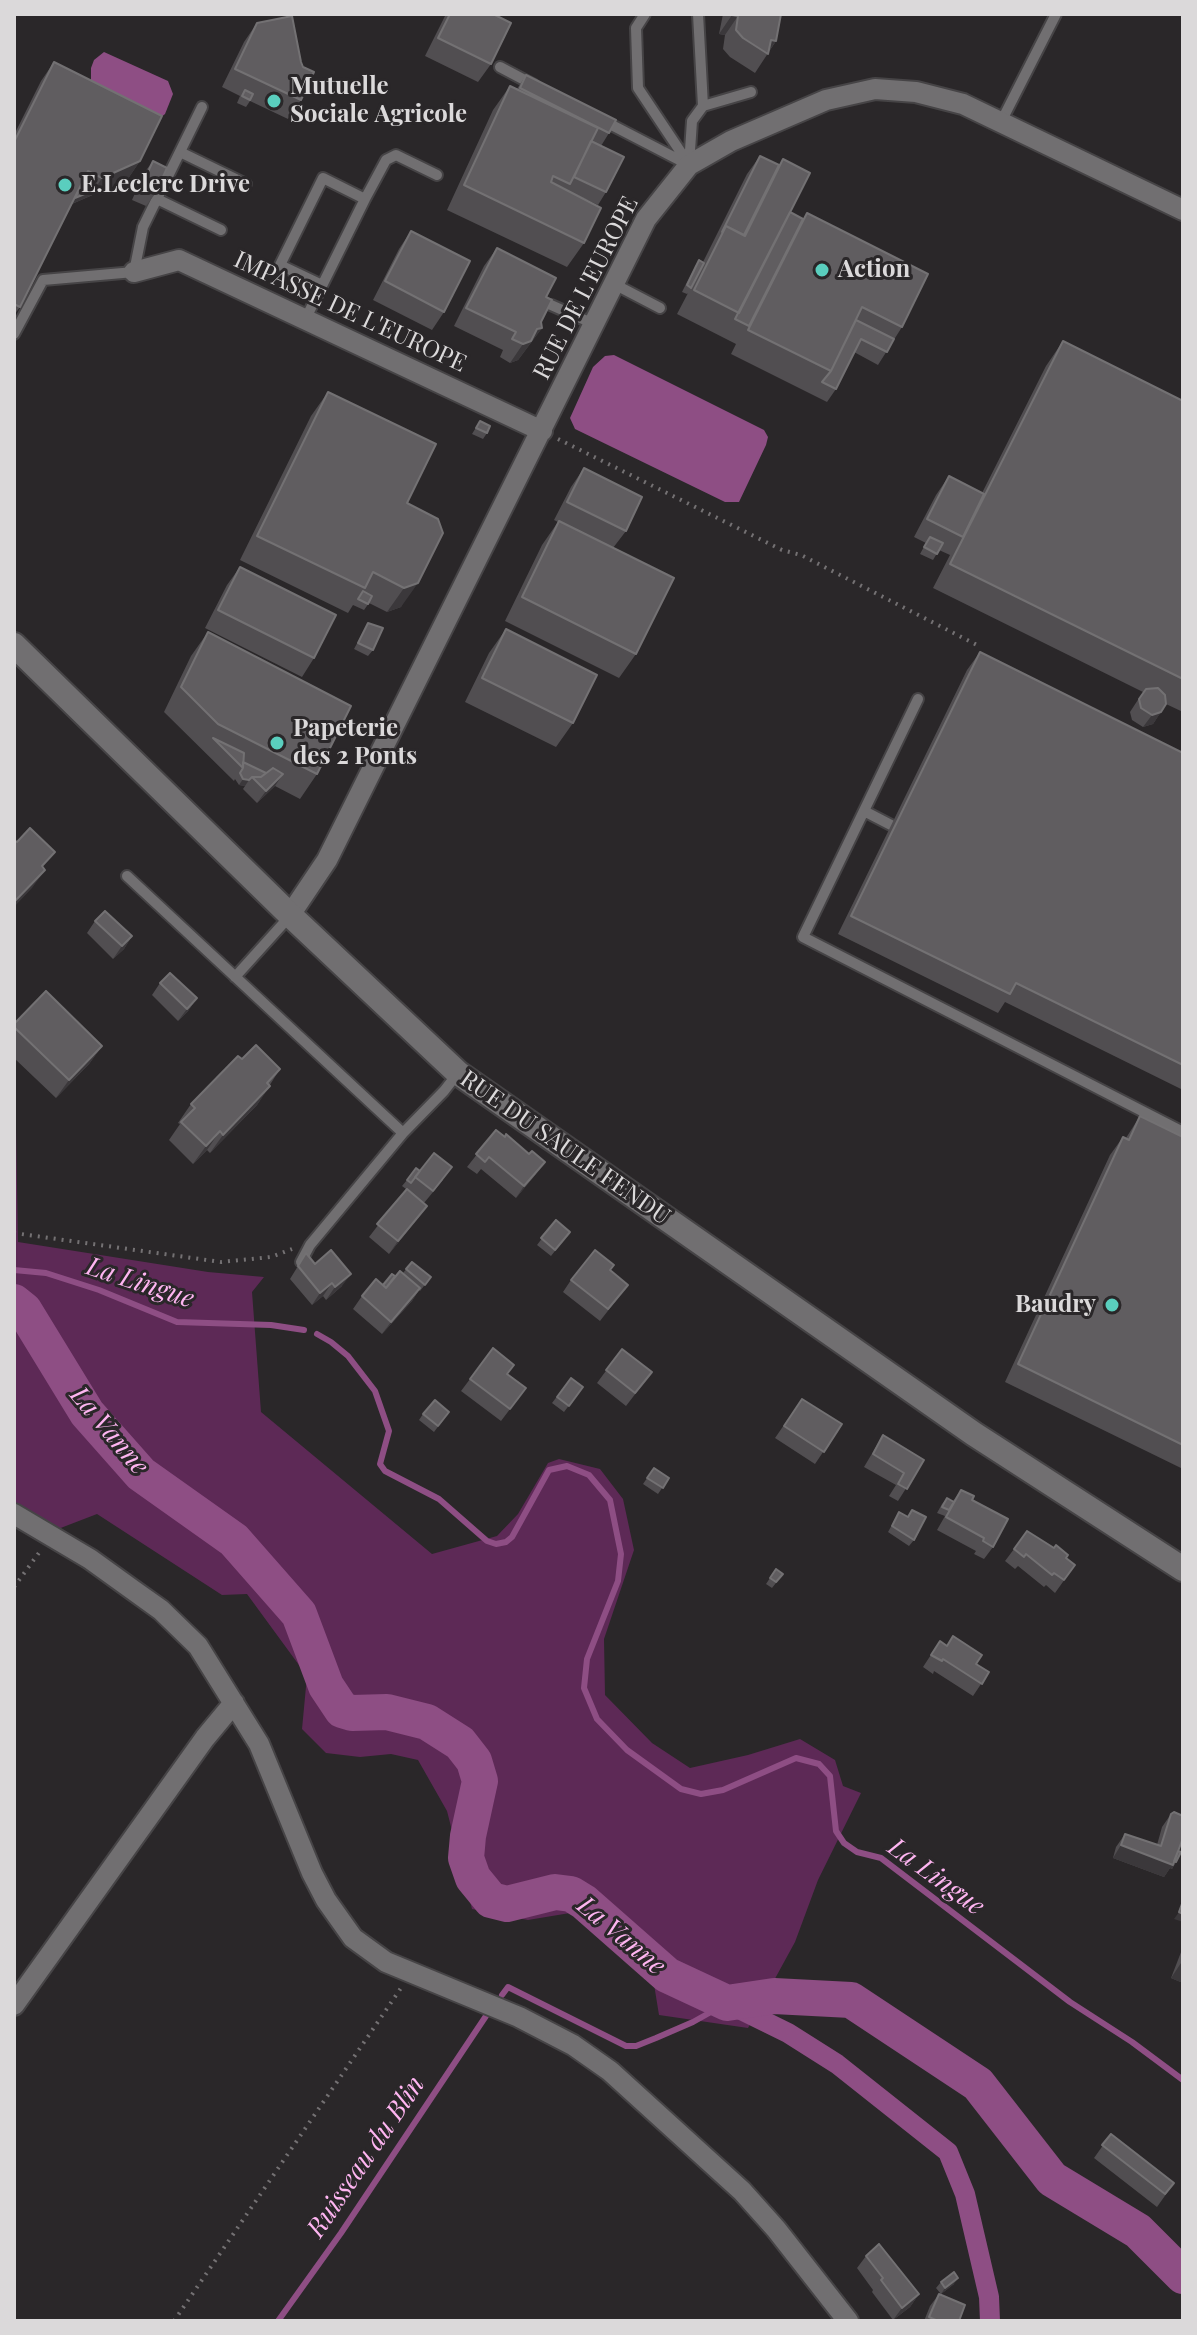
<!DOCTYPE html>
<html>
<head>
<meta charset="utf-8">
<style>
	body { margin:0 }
	#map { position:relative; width:1197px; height:2335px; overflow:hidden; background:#2a2729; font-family:"Playfair Display",serif }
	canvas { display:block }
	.frame { position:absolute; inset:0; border:16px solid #dbd9da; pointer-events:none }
</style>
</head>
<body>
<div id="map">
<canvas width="1197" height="2335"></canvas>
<div class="frame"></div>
</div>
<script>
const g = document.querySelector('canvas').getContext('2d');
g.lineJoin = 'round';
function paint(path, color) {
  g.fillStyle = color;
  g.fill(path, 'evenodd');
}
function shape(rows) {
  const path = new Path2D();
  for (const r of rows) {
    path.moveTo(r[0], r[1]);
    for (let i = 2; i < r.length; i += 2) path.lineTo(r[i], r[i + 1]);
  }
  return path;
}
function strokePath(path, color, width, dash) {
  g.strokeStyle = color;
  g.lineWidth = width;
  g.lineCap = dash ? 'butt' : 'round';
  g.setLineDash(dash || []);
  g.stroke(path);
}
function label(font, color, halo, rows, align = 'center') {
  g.font = font + ' "Playfair Display",serif';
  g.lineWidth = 6;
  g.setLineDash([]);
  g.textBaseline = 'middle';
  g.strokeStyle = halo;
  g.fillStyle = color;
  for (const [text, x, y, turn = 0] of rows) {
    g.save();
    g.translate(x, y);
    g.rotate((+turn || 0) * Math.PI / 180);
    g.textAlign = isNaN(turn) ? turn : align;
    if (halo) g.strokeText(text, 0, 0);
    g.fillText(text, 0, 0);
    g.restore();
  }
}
paint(shape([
	[14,1128,16,1129,18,1242,208,1272,264,1277,252,1292,261,1412,432,1554,497,1536,518,1514,548,1463,559,1459,600,1469,623,1499,634,1550,604,1639,605,1695,652,1743,690,1768,748,1755,800,1739,835,1760,843,1786,861,1793,818,1880,795,1942,748,2028,659,2015,652,1972,576,1912,528,1920,472,1909,447,1811,418,1760,391,1754,360,1757,326,1753,302,1729,307,1676,247,1594,222,1595,97,1514,58,1529,14,1502,14,1347,18,1320,14,1317]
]), '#5d2956');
paint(shape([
	[104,52,168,81,173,94,165,114,160,118,91,85,91,68,94,60],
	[614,355,764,430,768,437,766,445,739,502,725,502,575,429,570,418,593,367,605,356]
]), '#8e4e84');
strokePath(shape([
	[14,1270,46,1273,99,1290,177,1322,271,1325,304,1330],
	[317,1334,331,1342,348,1356,375,1391,389,1431,380,1464,385,1471,439,1499,487,1541,496,1544,506,1542,512,1537,549,1470,567,1466,589,1475,610,1500,621,1554,618,1581,587,1659,584,1688,597,1719,627,1750,681,1789,701,1794,723,1790,796,1758,819,1764,830,1776,836,1831,844,1843,857,1852,881,1858,1070,2002,1132,2042,1183,2080],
	[502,1995,508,1987,626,2046,636,2046,656,2038,693,2022,727,2003],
	[278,2321,341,2233,486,2016]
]), '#8e4e84', 6);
strokePath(shape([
	[727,2003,788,2033,837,2064,948,2152,965,2194,989,2297,990,2321]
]), '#8e4e84', 20);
strokePath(shape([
	[14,1302,24,1310,87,1413,141,1474,234,1540,299,1614,326,1686,342,1710,352,1713,387,1712,427,1722,460,1743,474,1761,480,1781,468,1836,466,1858,473,1878,491,1900,507,1904,555,1892,571,1894,584,1902,667,1975,727,2003,774,1996,851,2000,978,2084,1052,2179,1138,2231,1183,2276]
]), '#8e4e84', 36);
const service = shape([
	[645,14,636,28,638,88,688,163],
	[698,14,703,106],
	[500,67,534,85],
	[602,120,689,165],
	[1001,122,1056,14],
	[180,152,246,184],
	[689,165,692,121,703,106,751,92],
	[157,199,221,230],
	[365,199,386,160,396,155,437,175],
	[614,284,660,308],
	[551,305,594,324],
	[305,320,365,199,323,178,280,265,322,285],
	[14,334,43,280,134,272,143,227,202,107],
	[918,699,803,937,1183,1132],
	[864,811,891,825],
	[127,876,403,1133],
	[235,977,290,916],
	[301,1262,310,1245,403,1133,444,1091,458,1073]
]);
const minor = shape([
	[134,272,179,260,542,431],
	[290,915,327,860,646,219,689,165,731,141,826,100,875,89,916,92,963,104,1183,210],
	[14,1514,90,1559,133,1590,161,1610,198,1646,259,1744,312,1873,326,1900,353,1938,386,1962,519,2017,573,2045,610,2071,742,2191,776,2229,848,2321],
	[14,2005,205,1738,234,1703]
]);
const tertiary = shape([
	[14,645,290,915,458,1073,974,1434,1183,1569]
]);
strokePath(service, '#464446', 14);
strokePath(minor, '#464446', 24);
strokePath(tertiary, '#464446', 28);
strokePath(shape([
	[558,439,782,550,801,555,979,646],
	[14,1233,221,1262,271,1257,292,1249],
	[14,1587,41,1550],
	[174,2321,401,1988]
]), '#747173', 4, [2, 6]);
strokePath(service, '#716f71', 10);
strokePath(minor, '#716f71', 20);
strokePath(tertiary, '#716f71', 24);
paint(shape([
	[446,14,493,14,491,64,478,82,425,56],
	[723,14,781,14,776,41,755,73,730,57,723,49,725,35,719,34],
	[257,23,301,100,288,119,250,101,246,107,237,103,240,96,222,87,244,42],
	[54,62,140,161,127,180,72,204,20,307,14,315,14,135,41,81],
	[526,75,609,133,601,146,606,192,598,205,566,190,584,243,567,267,447,210,493,110,510,86,517,89],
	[760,156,779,165,783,159,790,212,803,219,807,213,902,327,878,365,854,352,836,389,827,402,731,354,736,344,677,314,688,293,687,294,682,292,695,266,699,260,703,262,747,174],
	[153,161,155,194,146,206,132,200,144,173],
	[411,231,444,312,432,330,373,300,399,249],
	[497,248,546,297,541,322,542,328,518,360,510,363,500,357,503,350,454,326,484,266],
	[1063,341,1183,401,1183,712,1166,704,1153,724,1143,727,1132,720,1130,712,1143,692,933,588,950,555,939,550,933,560,920,554,926,543,914,537,936,495,949,476,982,493,1046,366],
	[328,392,407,503,438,519,401,607,387,612,369,603,364,610,353,605,348,613,240,560,311,416],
	[480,421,487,433,483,439,472,434],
	[584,468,626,531,613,548,636,654,619,678,505,621,542,545,558,522,554,520,571,487],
	[240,567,314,658,302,677,205,628,227,585],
	[368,623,373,650,368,656,354,649],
	[506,629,573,723,556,747,465,702,489,653],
	[208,632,317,774,300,799,275,786,257,803,243,789,245,786,239,785,235,779,234,781,164,712,191,656],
	[980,652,1183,753,1183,1090,1005,1002,998,1013,838,934,967,670],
	[95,921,132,936,124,949,113,959,87,933],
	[160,983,197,998,188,1011,178,1021,152,995],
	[14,1024,102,1046,89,1064,56,1098,14,1058],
	[242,1059,280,1069,257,1105,210,1153,207,1150,193,1164,169,1140,180,1124,178,1123,191,1104],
	[1140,1116,1183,1137,1183,1469,1005,1382,1110,1155,1123,1137,1126,1138],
	[496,1130,536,1174,516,1198,481,1169,477,1174,467,1167],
	[420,1171,443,1180,424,1203,427,1206,418,1218,389,1254,369,1237,406,1189,402,1186,407,1180],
	[556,1220,570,1232,551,1256,537,1245],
	[306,1253,315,1264,342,1286,326,1300,323,1296,312,1305,290,1279],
	[412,1262,431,1277,420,1291,419,1290,412,1301,382,1334,353,1309,362,1296,395,1276,403,1273],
	[610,1271,628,1285,600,1321,563,1292,571,1280],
	[622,1349,643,1384,626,1406,597,1383],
	[508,1374,526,1388,501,1421,461,1391,470,1379],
	[571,1378,583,1387,564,1412,552,1403],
	[802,1399,842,1424,815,1464,775,1438],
	[449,1412,434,1432,419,1420,423,1414],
	[883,1435,924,1460,898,1501,889,1496,896,1485,864,1467],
	[654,1468,669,1478,658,1494,643,1484],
	[961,1490,972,1500,993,1547,984,1559,974,1554,976,1551,937,1530,945,1516,937,1513,942,1504,947,1498,953,1501],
	[912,1510,914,1540,909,1546,888,1532,899,1512,908,1517],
	[1014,1549,1066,1558,1075,1565,1055,1593,1046,1585,1044,1587,1018,1566,1015,1569,1005,1561],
	[776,1569,783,1574,772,1588,766,1584],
	[940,1641,989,1672,973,1696,934,1671,933,1674,923,1667],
	[1171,1814,1178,1851,1176,1862,1172,1869,1170,1868,1164,1877,1113,1858,1116,1847,1125,1834,1157,1845,1162,1827],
	[1183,1947,1183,1983,1171,1978],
	[1111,2134,1174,2183,1157,2207,1094,2158],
	[866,2256,919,2294,910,2307,893,2320,872,2292,873,2290,857,2268],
	[941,2282,954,2284,941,2294,936,2288],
	[939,2294,959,2321,924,2321,930,2306]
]), '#514e51');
paint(shape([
	[732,15,738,16,725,35,719,34],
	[771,40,776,41,767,54],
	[140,161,127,180,67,206,72,199,94,190,102,178],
	[542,328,518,360,510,363,523,344,537,329],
	[418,583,401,607,387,612,404,588],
	[1161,712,1153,724,1143,727,1152,715],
	[283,774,275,786,257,803,266,791],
	[243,779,249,780,245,786,239,785],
	[45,870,32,888,14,907,14,902],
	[132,936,124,949,113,959,122,946],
	[197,998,188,1011,178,1021,187,1009],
	[102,1046,89,1064,56,1098,69,1080],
	[270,1086,257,1105,210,1153,223,1135],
	[220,1131,207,1150,193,1164,206,1146],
	[545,1162,536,1174,516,1198,524,1186],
	[427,1206,418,1218,389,1254,398,1241],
	[351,1274,342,1286,326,1300,335,1287],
	[332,1283,323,1296,312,1305,320,1293],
	[420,1288,412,1301,382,1334,391,1322],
	[1121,1845,1172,1860,1176,1862,1172,1869,1170,1868,1164,1877,1113,1858],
	[1179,1912,1183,1914,1183,1922,1174,1919],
	[1183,1960,1183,1983,1171,1978],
	[958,2278,954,2284,941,2294,945,2288],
	[919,2294,910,2307,893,2320,902,2308]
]), '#3b383b');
const building = shape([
	[450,14,493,14,511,23,491,64,438,38,450,14],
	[732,14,781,14,776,41,771,40,768,54,743,38,736,30,738,16,732,15,732,14],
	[292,16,301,62,303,67,314,72,301,100,235,69,257,23,292,16],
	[54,62,162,116,140,161,102,178,88,171,20,307,14,304,14,142,54,62],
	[526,75,616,120,609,133,520,88,526,75],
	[510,86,598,128,570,184,553,176,551,182,601,208,584,243,464,185,510,86],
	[245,90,253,94,250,100,242,96,245,90],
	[591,141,624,157,606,192,574,177,591,141],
	[760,156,779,165,744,235,726,226,722,232,760,156],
	[783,159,810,173,739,313,694,290,726,226,745,236,783,159],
	[153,161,167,168,155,194,141,187,153,161],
	[82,184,94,190,75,198,82,184],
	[790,212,803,219,749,326,735,319,790,212],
	[807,213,928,274,902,327,862,307,831,371,748,330,807,213],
	[411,231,470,261,444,312,385,281,411,231],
	[497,248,556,278,546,297,552,300,541,322,542,328,537,329,531,341,523,344,512,339,516,332,466,308,497,248],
	[699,260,704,263,691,288,687,285,699,260],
	[856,320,894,339,887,352,861,339,836,389,822,382,831,371,856,320],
	[1063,341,1183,401,1183,679,950,564,1063,341],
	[328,392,436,444,407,503,438,519,443,533,418,583,404,588,373,572,365,588,257,536,328,392],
	[480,421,490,426,487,433,476,428,480,421],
	[584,468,642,497,626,531,567,502,584,468],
	[949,476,984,494,963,537,927,519,949,476],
	[559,521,674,578,636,654,522,597,559,521],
	[930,537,943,543,937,554,924,547,930,537],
	[240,567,336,615,314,658,218,610,240,567],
	[363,591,372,596,368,604,358,599,363,591],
	[368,623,383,628,373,650,358,643,368,623],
	[506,629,597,675,573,723,482,678,506,629],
	[208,632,351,706,317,774,218,724,181,687,208,632],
	[980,652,1183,753,1183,1065,1016,983,1010,994,851,916,980,652],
	[1158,688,1165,695,1166,704,1161,712,1152,715,1141,708,1139,699,1146,689,1158,688],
	[213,738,244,753,243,768,213,738],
	[243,762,266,773,261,777,252,777,249,780,243,779,240,773,243,768,243,762],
	[273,768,283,774,266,791,252,777,261,777,273,768],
	[30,828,55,852,42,866,45,870,14,902,14,840,17,842,30,828],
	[105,911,132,936,122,946,95,921,105,911],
	[170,973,197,998,187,1009,160,983,170,973],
	[46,991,102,1046,69,1080,14,1027,14,1024,46,991],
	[256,1045,280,1069,267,1083,270,1086,223,1135,220,1131,206,1146,181,1122,195,1108,191,1104,238,1056,242,1059,256,1045],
	[1140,1116,1183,1137,1183,1445,1018,1364,1123,1137,1129,1140,1140,1116],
	[496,1130,505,1137,506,1134,529,1154,532,1151,545,1162,524,1186,489,1157,485,1162,476,1154,496,1130],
	[434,1153,452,1167,433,1191,415,1177,434,1153],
	[416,1168,420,1171,411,1183,407,1180,416,1168],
	[407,1189,427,1206,398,1241,377,1224,407,1189],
	[556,1220,570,1232,555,1250,541,1238,556,1220],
	[331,1250,351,1274,335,1287,332,1283,320,1293,298,1266,306,1253,315,1264,331,1250],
	[595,1250,614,1265,610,1270,628,1285,608,1309,571,1280,595,1250],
	[412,1262,431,1277,425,1285,406,1269,412,1262],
	[400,1271,420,1288,391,1322,362,1296,376,1279,386,1288,400,1271],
	[392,1274,395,1276,386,1288,383,1285,392,1274],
	[493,1348,514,1365,507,1374,526,1388,510,1409,470,1379,493,1348],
	[622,1349,652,1372,635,1393,606,1370,622,1349],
	[571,1378,583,1387,569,1406,557,1397,571,1378],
	[802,1399,842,1424,824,1452,784,1426,802,1399],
	[435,1400,449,1412,438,1426,423,1414,435,1400],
	[883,1435,924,1460,907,1489,898,1484,904,1473,873,1454,883,1435],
	[654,1468,669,1478,663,1488,647,1478,654,1468],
	[961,1490,974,1496,972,1500,1008,1519,993,1547,983,1541,984,1538,946,1517,961,1490],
	[947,1498,954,1502,949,1510,942,1507,947,1498],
	[912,1510,926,1517,914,1540,892,1526,899,1512,908,1517,912,1510],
	[1027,1531,1054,1548,1056,1545,1068,1555,1066,1558,1075,1565,1064,1580,1054,1573,1052,1575,1026,1554,1024,1557,1014,1549,1027,1531],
	[776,1569,783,1574,776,1582,770,1578,776,1569],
	[953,1636,982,1655,976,1664,989,1672,982,1684,943,1659,942,1661,931,1655,940,1641,947,1646,953,1636],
	[1174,1812,1183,1816,1183,1838,1173,1865,1121,1845,1125,1834,1161,1846,1171,1814,1174,1812],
	[1178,1851,1181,1852,1176,1862,1174,1861,1178,1851],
	[1183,1901,1183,1914,1179,1912,1183,1901],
	[1111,2134,1174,2183,1165,2194,1102,2145,1111,2134],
	[879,2244,919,2294,902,2308,881,2280,883,2278,866,2256,879,2244],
	[954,2272,958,2278,945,2288,941,2282,954,2272],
	[939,2294,965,2305,959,2321,938,2321,929,2317,939,2294]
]);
paint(building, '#605d60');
strokePath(building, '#737173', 2);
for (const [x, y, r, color] of [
	[274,101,8,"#5acebe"],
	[65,185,8,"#5acebe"],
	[822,270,8,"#5acebe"],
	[277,743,8,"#5acebe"],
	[1112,1305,8,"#5acebe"]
]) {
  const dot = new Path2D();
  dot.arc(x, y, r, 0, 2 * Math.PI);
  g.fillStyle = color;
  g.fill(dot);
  strokePath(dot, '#2a2729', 3);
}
label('bold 24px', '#dbd9da', '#2a2729', [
	["Mutuelle",290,87],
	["Sociale Agricole",290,115],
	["E.Leclerc Drive",81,185],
	["Action",838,270],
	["Papeterie",293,729],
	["des 2 Ponts",293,757],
	["Baudry",1096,1305,"right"]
], 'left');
label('24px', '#dbd9da', '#2a2729', [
	["RUE DE L'EUROPE",586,288,-63],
	["IMPASSE DE L'EUROPE",350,312,25],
	["RUE DU SAULE FENDU",565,1148,35]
]);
label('italic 26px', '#feb5f1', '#2a2729', [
	["La Lingue",140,1283,18],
	["La Vanne",109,1431,50],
	["La Lingue",936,1877,36],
	["La Vanne",621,1936,40],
	["Ruisseau du Blin",366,2157,-56]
]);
</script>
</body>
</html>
